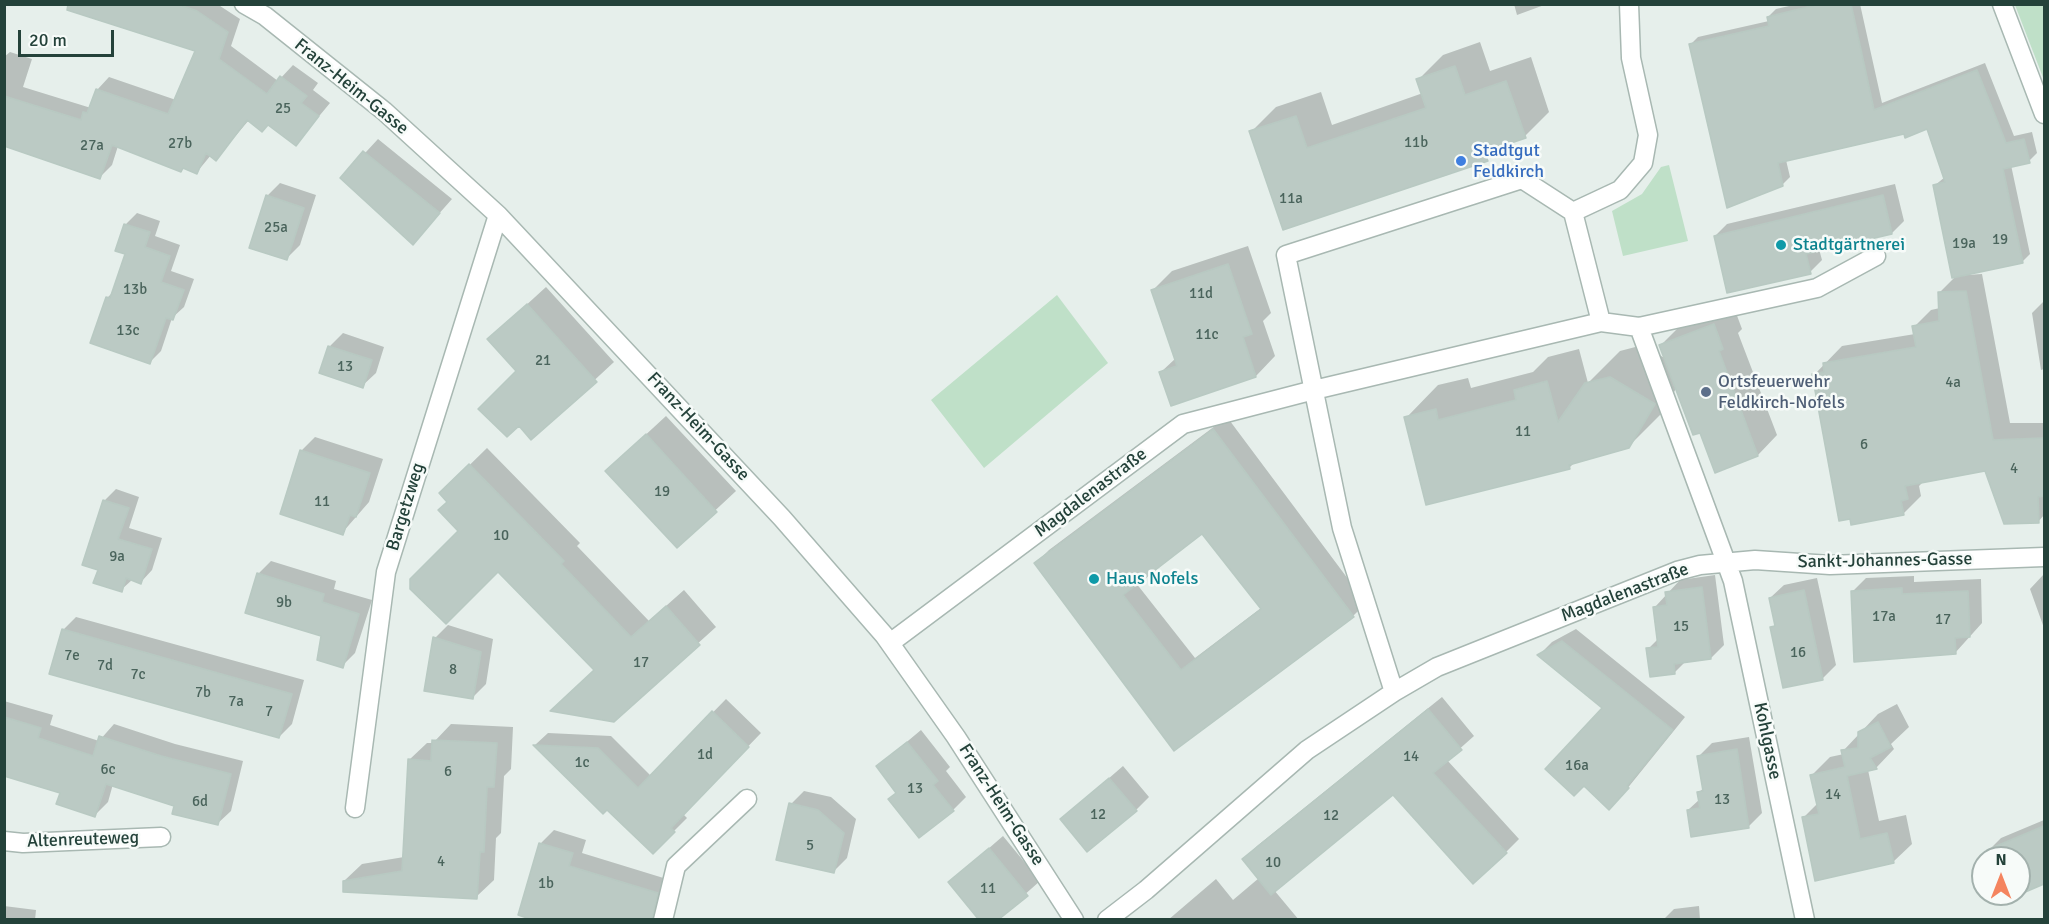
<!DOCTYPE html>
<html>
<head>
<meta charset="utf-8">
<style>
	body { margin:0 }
	#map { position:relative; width:2049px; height:924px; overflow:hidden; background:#e6efeb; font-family:Signika,sans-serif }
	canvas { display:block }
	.frame { position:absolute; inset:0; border:6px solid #24423a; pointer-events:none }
	.north { position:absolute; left:1971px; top:846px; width:60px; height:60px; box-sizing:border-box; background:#f7fbf9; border:2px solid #a3b1ad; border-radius:50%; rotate:0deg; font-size:16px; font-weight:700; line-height:24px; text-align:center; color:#24423a }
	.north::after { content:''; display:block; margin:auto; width:21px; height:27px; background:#f4845f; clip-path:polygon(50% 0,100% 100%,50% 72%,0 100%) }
	.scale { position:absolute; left:18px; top:30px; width:96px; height:27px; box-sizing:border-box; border:3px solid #24423a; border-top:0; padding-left:8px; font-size:18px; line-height:21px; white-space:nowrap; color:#24423a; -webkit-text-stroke:4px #f7fbf9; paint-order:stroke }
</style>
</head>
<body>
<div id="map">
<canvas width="2049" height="924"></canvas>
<div class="frame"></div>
<div class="north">N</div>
<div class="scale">20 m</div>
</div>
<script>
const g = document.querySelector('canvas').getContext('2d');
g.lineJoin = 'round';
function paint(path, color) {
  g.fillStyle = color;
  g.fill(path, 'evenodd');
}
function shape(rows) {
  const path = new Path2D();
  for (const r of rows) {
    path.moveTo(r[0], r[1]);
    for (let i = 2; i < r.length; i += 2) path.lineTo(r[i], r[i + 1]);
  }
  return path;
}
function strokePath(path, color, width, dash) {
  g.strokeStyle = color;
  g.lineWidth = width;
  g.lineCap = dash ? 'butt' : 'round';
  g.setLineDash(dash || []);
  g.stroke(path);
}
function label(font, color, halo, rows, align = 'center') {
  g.font = font + ' Signika,sans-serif';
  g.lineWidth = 5;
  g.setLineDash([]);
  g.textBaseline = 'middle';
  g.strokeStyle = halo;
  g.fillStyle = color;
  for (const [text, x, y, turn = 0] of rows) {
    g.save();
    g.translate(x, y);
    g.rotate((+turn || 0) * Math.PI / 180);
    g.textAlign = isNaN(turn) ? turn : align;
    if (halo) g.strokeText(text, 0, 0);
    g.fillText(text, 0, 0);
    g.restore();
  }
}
paint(shape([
	[2015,5,2044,5,2044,80],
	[1669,165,1688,241,1623,256,1612,211,1642,194,1661,167],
	[1057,295,1108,363,984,468,931,400]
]), '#bfe0c8');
paint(shape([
	[118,4,217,4,240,19,231,46,278,81,293,65,318,83,313,90,330,103,296,144,269,124,249,120,216,159,211,155,197,172,185,167,181,171,118,146,112,165,100,177,4,144,4,57,10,52,32,59,23,87,91,108,97,90,109,77,176,100,197,51],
	[1514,4,1547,4,1517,15],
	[1798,4,1860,4,1882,103,1985,63,2014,136,2032,132,2037,153,2029,161,2011,165,2030,254,2022,262,1967,275,1982,274,2010,423,2044,423,2044,515,2038,522,1986,469,1924,481,1919,486,1921,496,1903,514,1814,375,1842,346,1915,334,1914,327,1931,310,1940,308,1939,293,1954,278,1934,186,1945,177,1927,127,1786,160,1790,177,1782,185,1690,45,1698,37,1769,21,1768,17,1776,9],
	[1480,42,1490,71,1531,57,1549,112,1525,136,1502,144,1487,159,1284,228,1251,132,1276,107,1321,92,1332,125,1423,93,1418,80,1443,55],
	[378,139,452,199,413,243,342,178],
	[280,183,316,195,300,245,286,259,267,196],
	[1895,184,1904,221,1892,233,1819,249,1822,260,1810,272,1715,236,1727,224],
	[137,213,160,221,155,236,180,245,171,271,194,279,184,307,172,318,161,351,150,362,107,298,114,291,127,254,125,225],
	[1248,246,1271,313,1263,321,1275,356,1256,376,1161,372,1176,358,1153,290,1172,271],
	[546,287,614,362,532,438,518,371,489,339],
	[2044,301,2044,369,2041,370,2032,313],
	[1733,305,1742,329,1738,333,1777,435,1758,455,1716,471,1701,431,1677,387,1661,414,1628,447,1575,462,1569,468,1406,418,1438,385,1468,378,1471,388,1533,372,1548,357,1579,349,1588,383,1620,351,1643,345,1666,359,1661,345,1680,326],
	[343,333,384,347,376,373,362,386,321,373,330,346],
	[666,416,736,491,677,546,627,452],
	[1227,417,1366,603,1353,616,1174,749,1036,563,1049,550],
	[1202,532,1261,608,1195,658,1136,583],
	[315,437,383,459,369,502,342,533,301,451],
	[487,448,580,543,577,546,649,621,684,590,716,627,613,720,595,670,460,531,449,502,441,493],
	[116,489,139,497,129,528,162,538,152,570,141,582,133,579,121,590,100,569,104,501],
	[271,561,336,581,334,589,372,600,355,653,342,666,323,635,258,574],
	[2044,574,2044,628,2030,589],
	[1715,575,1724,645,1711,658,1686,661,1674,673,1648,649,1659,638,1655,607,1680,580],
	[1914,576,1914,582,1981,579,1982,623,1955,653,1853,591,1866,578],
	[1817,578,1836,665,1823,678,1772,628,1776,623,1770,598,1784,585],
	[76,617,304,680,292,724,279,737,63,630],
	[448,625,493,639,486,684,473,697,435,638],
	[1576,629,1685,717,1622,795,1604,708,1539,655,1552,642],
	[1442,697,1474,736,1447,760,1519,839,1506,852,1393,793,1274,890,1299,920,1168,920,1216,879,1233,900,1259,878,1244,859,1257,846],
	[726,699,761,733,683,814,687,818,653,852,535,745,548,733,611,736,651,776],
	[4,701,53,715,50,725,99,741,114,724,175,744,243,761,231,811,217,824,176,805,113,784,108,802,94,816,61,792,4,774],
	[1897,704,1909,727,1891,744,1894,749,1876,768,1868,770,1879,821,1906,815,1912,844,1893,862,1803,818,1818,803,1812,775,1830,757,1844,754,1843,751,1878,714],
	[451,724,513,727,511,769,504,776,501,833,496,838,494,880,476,897,344,881,362,864,404,857,409,760,427,743,433,743],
	[921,730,950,767,946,771,966,797,953,810,897,792,878,766],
	[1749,737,1762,813,1749,826,1688,810,1700,799,1699,792,1704,788,1699,756,1712,743],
	[1123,766,1149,797,1136,810,1062,819],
	[804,791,831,797,856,819,847,858,834,871,791,804],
	[2044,820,2044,883,2019,893,2019,858,1993,858,1989,850,2001,838],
	[554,830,586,840,582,853,670,880,665,904,652,917,520,914,541,843],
	[1003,836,1040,881,996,920,950,882],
	[4,906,36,910,35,920,4,920],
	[1699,906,1700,920,1663,920,1674,909]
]), '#0003');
const building = shape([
	[68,4,177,4,197,11,228,32,219,59,267,94,280,76,307,96,301,103,319,116,296,146,268,125,262,132,247,120,216,161,206,153,197,174,183,168,181,172,112,145,100,179,4,146,4,96,81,120,83,112,87,113,96,89,168,114,195,51,67,10,68,4],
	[1820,4,1851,4,1874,110,1977,70,2006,143,2024,139,2030,163,2003,169,2023,263,1952,278,1933,185,1945,182,1927,129,1905,138,1904,134,1778,163,1783,186,1727,208,1689,44,1769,26,1767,17,1820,4],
	[1455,66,1465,95,1506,81,1526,138,1484,152,1488,161,1283,230,1249,131,1296,116,1307,148,1426,108,1416,79,1455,66],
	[363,151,440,213,413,245,340,178,363,151],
	[266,195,304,208,287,260,249,248,266,195],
	[1883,195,1892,234,1806,254,1811,274,1727,293,1714,236,1883,195],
	[124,224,150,232,145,247,170,256,161,282,184,290,173,320,166,318,150,364,90,343,106,297,110,298,125,254,115,251,124,224],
	[1228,264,1252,334,1243,337,1256,377,1171,406,1159,372,1177,366,1151,290,1228,264],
	[1966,291,1993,440,2044,438,2044,496,2038,497,2039,523,2004,524,1985,471,1905,486,1908,499,1901,501,1904,515,1851,525,1850,519,1839,521,1812,374,1824,372,1823,363,1916,347,1912,326,1939,321,1938,292,1966,291],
	[527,304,597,382,531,440,519,426,507,437,478,409,516,371,487,339,527,304],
	[1714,324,1723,349,1719,351,1758,456,1715,473,1700,433,1693,435,1659,345,1714,324],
	[328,346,372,360,363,388,319,373,328,346],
	[1610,377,1655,404,1629,448,1569,465,1570,469,1426,505,1404,417,1436,409,1438,420,1516,400,1514,390,1547,381,1558,422,1585,383,1610,377],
	[1213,429,1354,617,1174,751,1034,563,1213,429],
	[1202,534,1261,609,1181,670,1123,595,1202,534],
	[646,434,717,512,677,548,605,471,646,434],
	[300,450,370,473,356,517,350,515,343,535,280,514,300,450],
	[469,464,564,561,561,564,631,637,666,606,700,645,614,722,550,711,594,670,498,572,446,624,410,589,410,579,458,531,438,510,447,502,439,493,469,464],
	[103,500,129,508,118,539,152,549,141,584,126,578,122,592,93,583,98,570,82,565,103,500],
	[257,573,324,594,322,602,359,614,343,668,317,660,321,636,245,613,257,573],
	[1702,587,1711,659,1674,664,1675,674,1650,677,1646,648,1658,647,1653,607,1667,605,1665,592,1702,587],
	[1902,588,1902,594,1968,591,1970,637,1955,638,1956,654,1854,662,1851,591,1902,588],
	[1804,590,1823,680,1783,688,1770,627,1775,626,1769,598,1804,590],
	[62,629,292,694,279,738,49,674,62,629],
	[433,637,481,652,473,699,424,691,433,637],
	[1562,641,1673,730,1627,786,1629,788,1609,810,1584,786,1574,796,1545,769,1602,708,1537,655,1562,641],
	[1428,709,1462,750,1433,773,1507,853,1473,884,1393,795,1271,895,1242,859,1428,709],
	[712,711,749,747,671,828,675,832,653,854,607,810,603,814,533,745,598,748,638,788,712,711],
	[4,717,41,728,38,738,93,756,99,736,161,756,231,774,218,825,172,814,174,806,106,784,95,817,56,804,60,793,4,776,4,717],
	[1878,722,1891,747,1870,758,1877,769,1847,776,1860,839,1887,833,1894,863,1815,881,1802,817,1819,814,1810,775,1845,767,1841,750,1858,748,1858,732,1878,722],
	[432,740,497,743,494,787,487,787,484,852,480,852,477,899,343,892,343,881,402,871,408,759,431,761,432,740],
	[907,742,938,781,933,785,954,811,919,838,888,799,896,793,876,766,907,742],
	[1737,749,1749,828,1691,837,1687,810,1700,808,1697,792,1703,791,1697,756,1737,749],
	[1109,778,1137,811,1087,852,1060,819,1109,778],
	[789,803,818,810,844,833,834,873,776,860,789,803],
	[2044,826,2044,884,2009,899,2006,894,2019,894,2019,858,1991,858,1987,850,2044,826],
	[539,843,573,853,569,866,658,893,652,920,533,920,518,915,539,843],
	[989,848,1028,896,998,920,979,920,948,882,989,848]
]);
paint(building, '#bbcac4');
strokePath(building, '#b8c9c2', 1.5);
const minor = shape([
	[244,4,265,16,384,111,498,215,782,518,884,635,956,737,1074,920],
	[2002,4,2044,114],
	[1573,212,1620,190,1643,163,1648,135,1631,58,1629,4],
	[1639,327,1817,288,1876,256],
	[890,643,1183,424,1314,390,1601,322],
	[1394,692,1342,528,1286,255,1522,179,1573,212,1601,322,1639,327,1733,581,1805,920],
	[355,808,386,572,498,215],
	[4,841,23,843,161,837],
	[663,920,676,866,747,799],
	[1107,920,1146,890,1307,750,1394,692,1437,667,1677,571,1700,565,1755,560,1830,565,2044,557]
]);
strokePath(minor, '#a8b8b2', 21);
strokePath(minor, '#fff', 18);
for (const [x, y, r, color] of [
	[1461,161,6,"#3f7fe0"],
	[1781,245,6,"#0f9aa8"],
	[1706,392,6,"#5c6f8a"],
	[1094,579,6,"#0f9aa8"]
]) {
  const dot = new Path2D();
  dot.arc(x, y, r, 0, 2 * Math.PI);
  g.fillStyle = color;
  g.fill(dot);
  strokePath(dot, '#f7fbf9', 2);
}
label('15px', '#4a645c', null, [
	["25",283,109],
	["11b",1416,143],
	["27b",180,144],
	["27a",92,146],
	["11a",1291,199],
	["25a",276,228],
	["19",2000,240],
	["19a",1964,244],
	["13b",135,290],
	["11d",1201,294],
	["13c",128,331],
	["11c",1207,335],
	["21",543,361],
	["13",345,367],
	["4a",1953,383],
	["11",1523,432],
	["6",1864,445],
	["4",2014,469],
	["19",662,492],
	["11",322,502],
	["10",501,536],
	["9a",117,557],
	["9b",284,603],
	["17a",1884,617],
	["17",1943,620],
	["15",1681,627],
	["16",1798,653],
	["7e",72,656],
	["17",641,663],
	["7d",105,666],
	["8",453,670],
	["7c",138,675],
	["7b",203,693],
	["7a",236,702],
	["7",269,712],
	["1d",705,755],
	["14",1411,757],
	["1c",582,763],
	["16a",1577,766],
	["6c",108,770],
	["6",448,772],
	["13",915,789],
	["14",1833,795],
	["13",1722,800],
	["6d",200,802],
	["12",1098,815],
	["12",1331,816],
	["5",810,846],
	["4",441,862],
	["10",1273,863],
	["1b",546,884],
	["11",988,889]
]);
label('18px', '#24423a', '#f7fbf9', [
	["Franz-Heim-Gasse",351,87,39],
	["Franz-Heim-Gasse",698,427,47],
	["Magdalenastraße",1091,493,-37],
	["Bargetzweg",406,507,-73],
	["Sankt-Johannes-Gasse",1885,561,-1],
	["Magdalenastraße",1625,593,-21],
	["Kohlgasse",1767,741,78],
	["Franz-Heim-Gasse",1001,805,57],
	["Altenreuteweg",83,840,-2]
]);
label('18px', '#366cbe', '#f7fbf9', [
	["Stadtgut",1473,151],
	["Feldkirch",1473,172]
], 'left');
label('18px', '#0d838f', '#f7fbf9', [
	["Stadtgärtnerei",1793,245],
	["Haus Nofels",1106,579]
], 'left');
label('18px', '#4e5e75', '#f7fbf9', [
	["Ortsfeuerwehr",1718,382],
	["Feldkirch-Nofels",1718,403]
], 'left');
</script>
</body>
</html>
